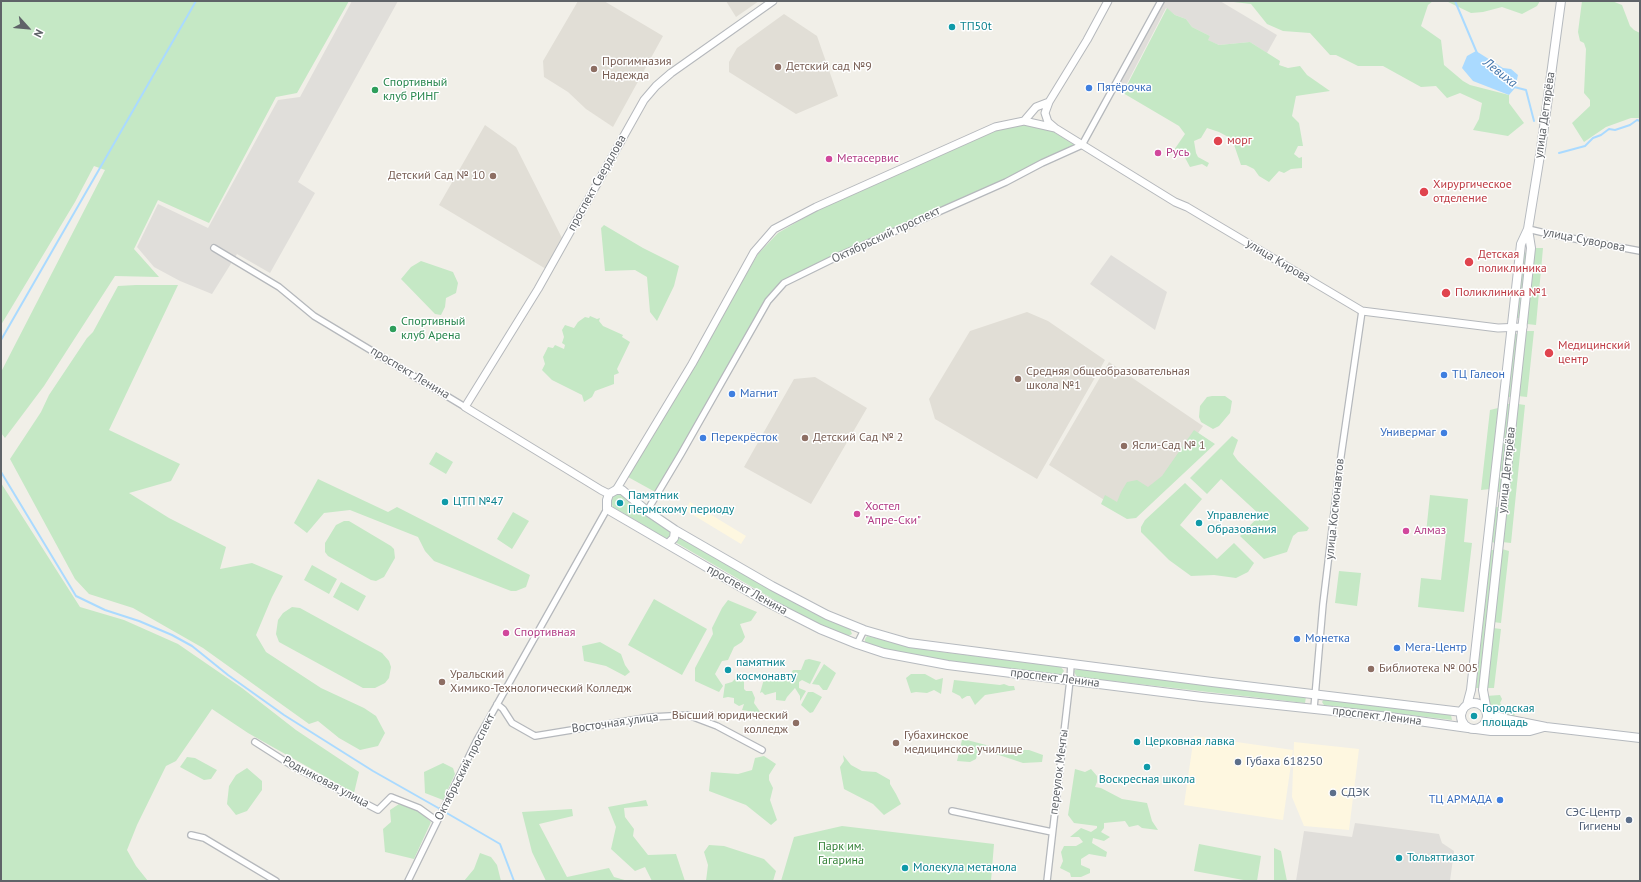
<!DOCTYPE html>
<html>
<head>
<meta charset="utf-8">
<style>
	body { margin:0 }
	#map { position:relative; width:1641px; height:882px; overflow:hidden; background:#f1efe8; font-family:"PT Sans",sans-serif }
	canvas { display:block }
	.frame { position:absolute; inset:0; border:2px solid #5f6368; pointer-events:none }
	.north { position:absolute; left:8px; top:8px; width:40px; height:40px; -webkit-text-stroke:3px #fff; paint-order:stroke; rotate:117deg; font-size:11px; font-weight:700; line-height:16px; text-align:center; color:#5f6368 }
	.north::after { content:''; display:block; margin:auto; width:14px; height:18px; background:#5f6368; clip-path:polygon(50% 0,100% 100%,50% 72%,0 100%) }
</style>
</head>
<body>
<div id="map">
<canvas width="1641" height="882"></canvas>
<div class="frame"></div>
<div class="north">N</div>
</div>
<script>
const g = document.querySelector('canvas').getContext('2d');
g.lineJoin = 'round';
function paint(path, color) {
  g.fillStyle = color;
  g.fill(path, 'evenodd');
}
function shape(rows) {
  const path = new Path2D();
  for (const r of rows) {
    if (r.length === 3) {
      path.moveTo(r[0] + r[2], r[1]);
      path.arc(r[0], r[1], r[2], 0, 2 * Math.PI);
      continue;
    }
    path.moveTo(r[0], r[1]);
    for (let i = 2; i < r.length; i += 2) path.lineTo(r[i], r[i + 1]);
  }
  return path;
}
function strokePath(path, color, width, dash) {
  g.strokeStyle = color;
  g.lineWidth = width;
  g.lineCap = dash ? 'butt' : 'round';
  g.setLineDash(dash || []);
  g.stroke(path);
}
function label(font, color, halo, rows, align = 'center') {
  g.font = font + ' "PT Sans",sans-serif';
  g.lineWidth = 3;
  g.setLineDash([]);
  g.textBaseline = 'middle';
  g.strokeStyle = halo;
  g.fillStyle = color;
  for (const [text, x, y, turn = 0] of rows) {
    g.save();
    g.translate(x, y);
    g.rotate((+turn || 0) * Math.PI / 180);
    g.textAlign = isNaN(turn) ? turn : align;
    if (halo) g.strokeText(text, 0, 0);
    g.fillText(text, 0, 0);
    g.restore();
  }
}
paint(shape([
	[690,502,746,536,741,544,685,510],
	[1194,736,1293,750,1283,820,1184,805],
	[1294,742,1359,749,1349,830,1304,826,1292,797]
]), '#fef7e0');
paint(shape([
	[352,1,398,1,298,182,315,193,270,273,237,254,212,294,180,281,154,267,137,247,158,204,208,228,278,100,300,97],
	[1159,1,1220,1,1277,35,1267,53,1250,42,1219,45,1207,40,1210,36,1192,27,1186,19,1175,15,1166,8,1122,93,1113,88],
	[1111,255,1167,292,1155,330,1090,284],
	[1355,823,1439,834,1442,843,1454,851,1450,881,1296,881,1304,831,1352,837]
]), '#e0deda');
paint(shape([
	[578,1,604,1,663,36,613,127,586,109,568,92,544,77,543,61],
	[726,1,759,1,736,17],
	[784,14,817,36,838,96,796,114,729,72,729,62,737,48],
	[485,125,516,147,563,240,546,269,439,205],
	[1027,312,1048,321,1105,360,1037,479,935,419,929,399,970,331],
	[1109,362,1203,426,1159,489,1131,517,1049,465],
	[815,377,867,408,811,504,744,467,794,379]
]), '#e1ded6');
paint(shape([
	[1,1,349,1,297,93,276,97,209,223,158,200,134,249,159,277,115,276,44,386,5,438,1,433,1,372,105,170,94,166,75,202,1,325],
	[1225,1,1433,1,1428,5,1421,26,1441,40,1444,65,1463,81,1470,85,1509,95,1509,103,1524,123,1508,136,1473,130,1479,119,1482,103,1460,93,1447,98,1436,86,1421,87,1383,66,1358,66,1336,55,1330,55,1310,33,1283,31,1267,24,1251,4],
	[1446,1,1540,1,1537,6,1522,14,1502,7,1483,12,1471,13],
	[1582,1,1612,1,1622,5,1630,26,1634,30,1640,33,1640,118,1631,118,1606,127,1584,142,1572,123,1590,106,1590,100,1584,93,1586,49,1584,43,1580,41,1578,32],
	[1167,8,1175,15,1186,19,1192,27,1210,36,1208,40,1219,45,1250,42,1280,61,1279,65,1288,68,1300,66,1307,75,1330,91,1296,96,1292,116,1299,123,1303,146,1298,146,1294,154,1299,158,1302,157,1302,168,1291,169,1284,173,1279,171,1269,182,1259,176,1254,169,1246,165,1241,165,1232,139,1219,132,1207,128,1201,138,1194,141,1196,153,1198,157,1209,163,1207,167,1202,164,1190,167,1182,152,1174,150,1185,134,1179,126,1123,93],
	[1025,124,1054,132,1076,146,782,282,657,493,628,477,758,254,778,233,828,204,1000,127],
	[604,225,643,248,679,266,674,286,657,321,650,312,647,277,635,270,605,271,601,228],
	[1535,248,1543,248,1536,325,1527,324],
	[1523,252,1527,253,1520,318,1516,318],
	[421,261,453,272,458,283,456,293,446,298,445,307,441,315,435,314,401,279,411,267],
	[136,285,178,285,109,430,180,464,171,481,129,493,169,518,226,547,220,569,252,563,283,576,272,597,256,635,266,652,321,688,364,708,376,716,385,733,378,746,360,750,339,738,318,721,309,724,203,648,133,608,89,594,75,579,10,459,41,412,49,395,87,338,93,332,118,286],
	[590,316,597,319,600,318,599,321,603,326,623,335,622,337,630,342,617,369,619,373,614,375,614,384,595,391,592,397,584,402,582,395,552,380,542,370,545,364,543,357,548,347,553,348,555,345,564,349,565,345,562,343,564,337,562,330,565,325,574,328,578,322,585,317,589,318],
	[1526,331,1534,331,1527,397,1518,396],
	[1514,334,1518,334,1511,397,1508,397],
	[1212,396,1225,396,1232,401,1230,413,1219,426,1213,429,1201,422,1199,417,1200,406,1207,397],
	[1507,404,1510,404,1501,492,1497,492],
	[1518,404,1525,405,1511,543,1502,542],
	[1498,408,1490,489,1481,490,1490,410],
	[1194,430,1215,444,1136,518,1127,519,1101,504,1105,495,1117,502,1121,492,1127,482,1137,480,1148,487,1162,476],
	[1232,436,1238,440,1233,454,1238,461,1309,528,1307,531,1298,532,1293,536,1287,552,1264,559,1240,536,1260,515,1221,479,1207,494,1190,478],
	[436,452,453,462,446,474,429,464],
	[318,479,388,512,397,507,530,575,526,587,516,591,511,591,434,561,425,551,418,537,350,510,324,513,307,533,294,523],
	[1,483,80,607,124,620,178,644,242,688,296,730,359,772,354,793,248,733,212,709,176,761,166,766,137,825,127,850,136,866,148,881,1,881],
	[1185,483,1202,499,1180,525,1217,559,1234,543,1254,563,1248,572,1236,578,1214,575,1191,576,1169,560,1141,532,1141,527,1145,520],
	[619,493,624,495,642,512,671,532,672,534,667,539,613,507,611,502,613,496],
	[1430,495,1468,499,1464,542,1472,543,1464,612,1418,607,1421,578,1441,580,1446,535,1426,533],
	[1496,507,1499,507,1495,543,1492,542],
	[513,512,529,521,512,549,497,539],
	[344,521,349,521,391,546,394,549,395,558,384,577,376,581,371,580,328,556,325,552,325,543,336,525],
	[678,536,811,612,850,629,852,634,846,637,807,619,675,542],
	[1502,549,1509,551,1501,623,1493,622],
	[1491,550,1494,550,1480,688,1476,688],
	[312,565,337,579,329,594,304,580],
	[1339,571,1361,573,1357,606,1335,603],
	[341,582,366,596,358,611,333,597],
	[654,599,707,629,682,675,628,645],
	[728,600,757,612,751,621,740,624,745,637,742,642,734,647,728,660,722,661,715,674,723,686,719,692,695,681,695,668,713,634,712,628,722,608],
	[292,607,300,608,382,653,389,661,391,667,389,678,385,683,375,688,363,688,279,642,276,634,278,620,283,613],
	[1493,628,1501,629,1494,688,1487,688],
	[867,636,927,650,1061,667,1064,671,1061,675,925,658,869,645,865,643,865,639],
	[600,642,621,654,625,665,630,672,625,676,606,666,584,661,582,646],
	[809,659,821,662,810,684,802,680,799,682,799,688,806,691,800,701,800,696,795,688,787,697,785,701,776,700,776,692,765,695,762,692,760,693,764,679,772,674,781,678,789,677,793,670,801,670,805,660],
	[824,664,836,673,827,690,823,690,819,685,812,684],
	[1078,669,1306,697,1305,703,1077,677,1074,672,1075,670],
	[911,674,925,674,936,680,943,678,941,694,934,690,927,693,916,692,911,693,906,678],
	[735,679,744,680,744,689,746,691,752,691,755,698,754,703,761,713,742,710,744,704,739,706,734,703,734,698,728,697,723,698,725,684,732,682],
	[954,680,1000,685,1004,684,1009,686,1014,686,1015,690,985,695,975,705,970,696,967,696,962,699,960,696,952,692],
	[808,692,813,692,822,697,813,712,810,713,801,705],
	[1500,695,1502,699,1500,703,1506,710,1511,708,1515,715,1511,718,1496,712,1490,704,1486,696],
	[1324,699,1451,715,1452,720,1324,705,1322,702],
	[1494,720,1533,728,1491,728],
	[962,740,967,740,1005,750,1029,750,1043,755,1042,762,1023,763,996,754,978,751,976,759,970,762,957,761],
	[843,755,851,765,862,771,876,772,890,780,890,784,896,794,901,804,884,815,873,804,844,789,840,767,844,761],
	[764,756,776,764,769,775,769,780,773,788,770,800,777,820,771,825,746,805,709,791,711,772,738,774,752,770,755,758],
	[187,757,195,758,217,770,211,779,204,780,180,767],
	[443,763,453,768,455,774,443,800,425,793,424,772],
	[247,768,262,781,262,790,247,811,236,815,227,804,229,786,236,775],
	[1075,769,1085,772,1091,769,1097,776,1097,782,1095,787,1101,788,1122,799,1147,803,1152,821,1158,830,1142,828,1138,825,1129,827,1125,821,1104,823,1104,828,1101,832,1110,837,1104,841,1093,838,1092,843,1107,852,1106,857,1089,854,1081,859,1081,865,1090,869,1090,873,1081,877,1071,877,1070,873,1060,868,1063,861,1061,852,1064,846,1076,846,1083,842,1079,837,1070,837,1081,828,1091,832,1097,828,1097,826,1074,823,1068,815],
	[646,800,648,806,624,808,625,817,634,829,633,836,648,855,676,854,685,881,652,881,645,867,635,871,611,849,616,827,608,807],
	[399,804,416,809,431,822,414,859,385,852,383,829,391,822,390,810],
	[572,809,573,816,539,824,567,877,609,868,614,877,628,881,546,881,532,852,522,812],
	[842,826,994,844,991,881,781,881,794,837],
	[1199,844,1261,856,1257,881,1249,881,1194,871],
	[709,845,724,846,764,859,776,871,773,881,706,881,708,865,704,852],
	[1274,848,1281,851,1287,881,1274,881],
	[480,853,491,857,497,865,501,881,464,881,474,869]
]), '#c5e8c5');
paint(shape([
	[1476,51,1503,68,1511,69,1518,75,1515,88,1509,95,1473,81,1462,68,1467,56]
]), '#aadaff');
strokePath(shape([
	[1455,1,1477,53],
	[1514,87,1526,90,1534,121],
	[1559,153,1585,146,1593,138,1601,135,1609,129,1615,130,1630,125,1637,120,1640,121],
	[1,340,196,1],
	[1,472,76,596,105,610,139,621,172,635,192,646,228,675,284,715,373,771,440,809],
	[445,812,500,844,514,881]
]), '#aadaff', 2);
const minor = shape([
	[1528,229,1549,234,1640,251],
	[214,248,279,287,314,316,465,407],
	[647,511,681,454,768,301,784,283,839,256,1006,182,1042,163,1082,145,1161,1],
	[857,644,864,630],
	[497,704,503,709,512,723,535,736,651,717,688,715,717,726,762,750],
	[1314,708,1323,604,1340,463,1362,311],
	[255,742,291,765,378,810,391,797,419,808,437,821],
	[952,811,1052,832],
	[191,835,204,838,276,881],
	[408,881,477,740,607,509],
	[1047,881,1070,680,1071,664]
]);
const tertiary = shape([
	[1049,102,1045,113,1048,122,1055,128],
	[1024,121,1055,128,1175,202,1187,207,1362,311,1498,328,1523,327],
	[616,490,692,364,754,252,774,229,816,207,995,127,1024,121,1036,107,1049,102,1087,40,1108,1],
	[609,494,601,490,465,407,538,289,644,100,656,86,671,73,773,1]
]);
const secondary = shape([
	[668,544,674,538,675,530],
	[1474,716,13],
	[1467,705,1471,690,1521,244,1528,229,1541,149,1561,1],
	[1462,712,1212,682,909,643,864,630,827,615,772,586,675,530,647,511,622,490,616,490,609,494,607,500,607,509,763,600,820,629,857,644,884,653,948,665,1202,697,1390,717,1468,728],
	[1487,712,1483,690,1531,248,1528,229],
	[1487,713,1506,719,1546,727,1640,738],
	[1476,729,1491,731,1530,731,1544,727]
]);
strokePath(minor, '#b5b8bc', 8);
strokePath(tertiary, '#b5b8bc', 9);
strokePath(secondary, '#b6babf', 10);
strokePath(minor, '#fff', 5.5);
strokePath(tertiary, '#fff', 7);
strokePath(secondary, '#fff', 8);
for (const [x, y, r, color] of [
	[952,27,4,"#0f9aa8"],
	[778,67,4,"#8d6e63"],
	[594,69,4,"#8d6e63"],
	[1089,88,4,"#3f7fe0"],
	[375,90,4,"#2e9e5b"],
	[1218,141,5,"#e0444e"],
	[1158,153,4,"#d1479c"],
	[829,159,4,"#d1479c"],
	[493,176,4,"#8d6e63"],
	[1424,192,5,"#e0444e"],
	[1469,262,5,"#e0444e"],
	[1446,293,5,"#e0444e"],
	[393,329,4,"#2e9e5b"],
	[1549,353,5,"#e0444e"],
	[1444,375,4,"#3f7fe0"],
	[1018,379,4,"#8d6e63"],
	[732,394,4,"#3f7fe0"],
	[1444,433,4,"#3f7fe0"],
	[703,438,4,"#3f7fe0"],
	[805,438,4,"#8d6e63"],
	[1124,446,4,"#8d6e63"],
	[445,502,4,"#0f9aa8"],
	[620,503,4,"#0f9aa8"],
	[857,514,4,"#d1479c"],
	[1199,523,4,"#0f9aa8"],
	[1406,531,4,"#d1479c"],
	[506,633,4,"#d1479c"],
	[1297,639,4,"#3f7fe0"],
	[1397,648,4,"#3f7fe0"],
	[1371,669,4,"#8d6e63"],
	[728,670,4,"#0f9aa8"],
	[442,682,4,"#8d6e63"],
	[1474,716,4,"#0f9aa8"],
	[796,723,4,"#8d6e63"],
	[1137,742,4,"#0f9aa8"],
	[896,743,4,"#8d6e63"],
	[1238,762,4,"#5c6f8a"],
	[1147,767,4,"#0f9aa8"],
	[1333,793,4,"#5c6f8a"],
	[1500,800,4,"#3f7fe0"],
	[1629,820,4,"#5c6f8a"],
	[1399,858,4,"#0f9aa8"],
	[905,868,4,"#0f9aa8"]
]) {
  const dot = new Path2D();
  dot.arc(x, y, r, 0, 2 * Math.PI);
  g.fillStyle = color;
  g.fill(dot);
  strokePath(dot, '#fff', 1.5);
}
label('12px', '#0d838f', '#fff', [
	["ТП50t",960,27],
	["Памятник",628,496],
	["Пермскому периоду",628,510],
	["ЦТП №47",453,502],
	["Управление",1207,516],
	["Образования",1207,530],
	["памятник",736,663],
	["космонавту",736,677],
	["Городская",1482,709],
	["площадь",1482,723],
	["Церковная лавка",1145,742],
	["Воскресная школа",1147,780,"center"],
	["Тольяттиазот",1407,858],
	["Молекула метанола",913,868]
], 'left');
label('12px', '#785e54', '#fff', [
	["Прогимназия",602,62],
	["Надежда",602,76],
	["Детский сад №9",786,67],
	["Детский Сад № 10",485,176,"right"],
	["Средняя общеобразовательная",1026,372],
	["школа №1",1026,386],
	["Детский Сад № 2",813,438],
	["Ясли-Сад № 1",1132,446],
	["Библиотека № 005",1379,669],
	["Уральский",450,675],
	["Химико-Технологический Колледж",450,689],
	["Высший юридический",788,716,"right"],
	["колледж",788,730,"right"],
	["Губахинское",904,736],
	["медицинское училище",904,750]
], 'left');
label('12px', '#27864d', '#fff', [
	["Спортивный",383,83],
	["клуб РИНГ",383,97],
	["Спортивный",401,322],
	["клуб Арена",401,336]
], 'left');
label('12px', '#366cbe', '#fff', [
	["Пятёрочка",1097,88],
	["ТЦ Галеон",1452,375],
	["Магнит",740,394],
	["Универмаг",1436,433,"right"],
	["Перекрёсток",711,438],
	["Монетка",1305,639],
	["Мега-Центр",1405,648],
	["ТЦ АРМАДА",1492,800,"right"]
], 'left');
label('12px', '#5f6368', '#fff', [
	["улица Дегтярёва",1545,115,-82],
	["проспект Свердлова",597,183,-61],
	["Октябрьский проспект",886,235,-25],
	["улица Суворова",1584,240,11],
	["улица Кирова",1278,261,31],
	["проспект Ленина",410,373,31],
	["улица Дегтярёва",1507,470,-84],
	["улица Космонавтов",1335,509,-84],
	["проспект Ленина",747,590,29],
	["проспект Ленина",1055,678,7],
	["проспект Ленина",1377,716,7],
	["Восточная улица",615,723,-8],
	["Октябрьский проспект",465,767,-63],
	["переулок Мечты",1059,772,-83],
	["Родниковая улица",326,782,28]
]);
label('12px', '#be3a42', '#fff', [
	["морг",1227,141],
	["Хирургическое",1433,185],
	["отделение",1433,199],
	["Детская",1478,255],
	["поликлиника",1478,269],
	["Поликлиника №1",1455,293],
	["Медицинский",1558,346],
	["центр",1558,360]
], 'left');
label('12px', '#b23c85', '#fff', [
	["Русь",1166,153],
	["Метасервис",837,159],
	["Хостел",865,507],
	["\"Апре-Ски\"",865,521],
	["Алмаз",1414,531],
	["Спортивная",514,633]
], 'left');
label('12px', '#4e5e75', '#fff', [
	["Губаха 618250",1246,762],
	["СДЭК",1341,793],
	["СЭС-Центр",1621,813,"right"],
	["Гигиены",1621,827,"right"]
], 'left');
label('12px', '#348238', '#fff', [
	["Парк им.",841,847],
	["Гагарина",841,861]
]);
label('italic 13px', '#4174aa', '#fff', [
	["Левиха",1500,73,38]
]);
</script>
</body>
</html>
